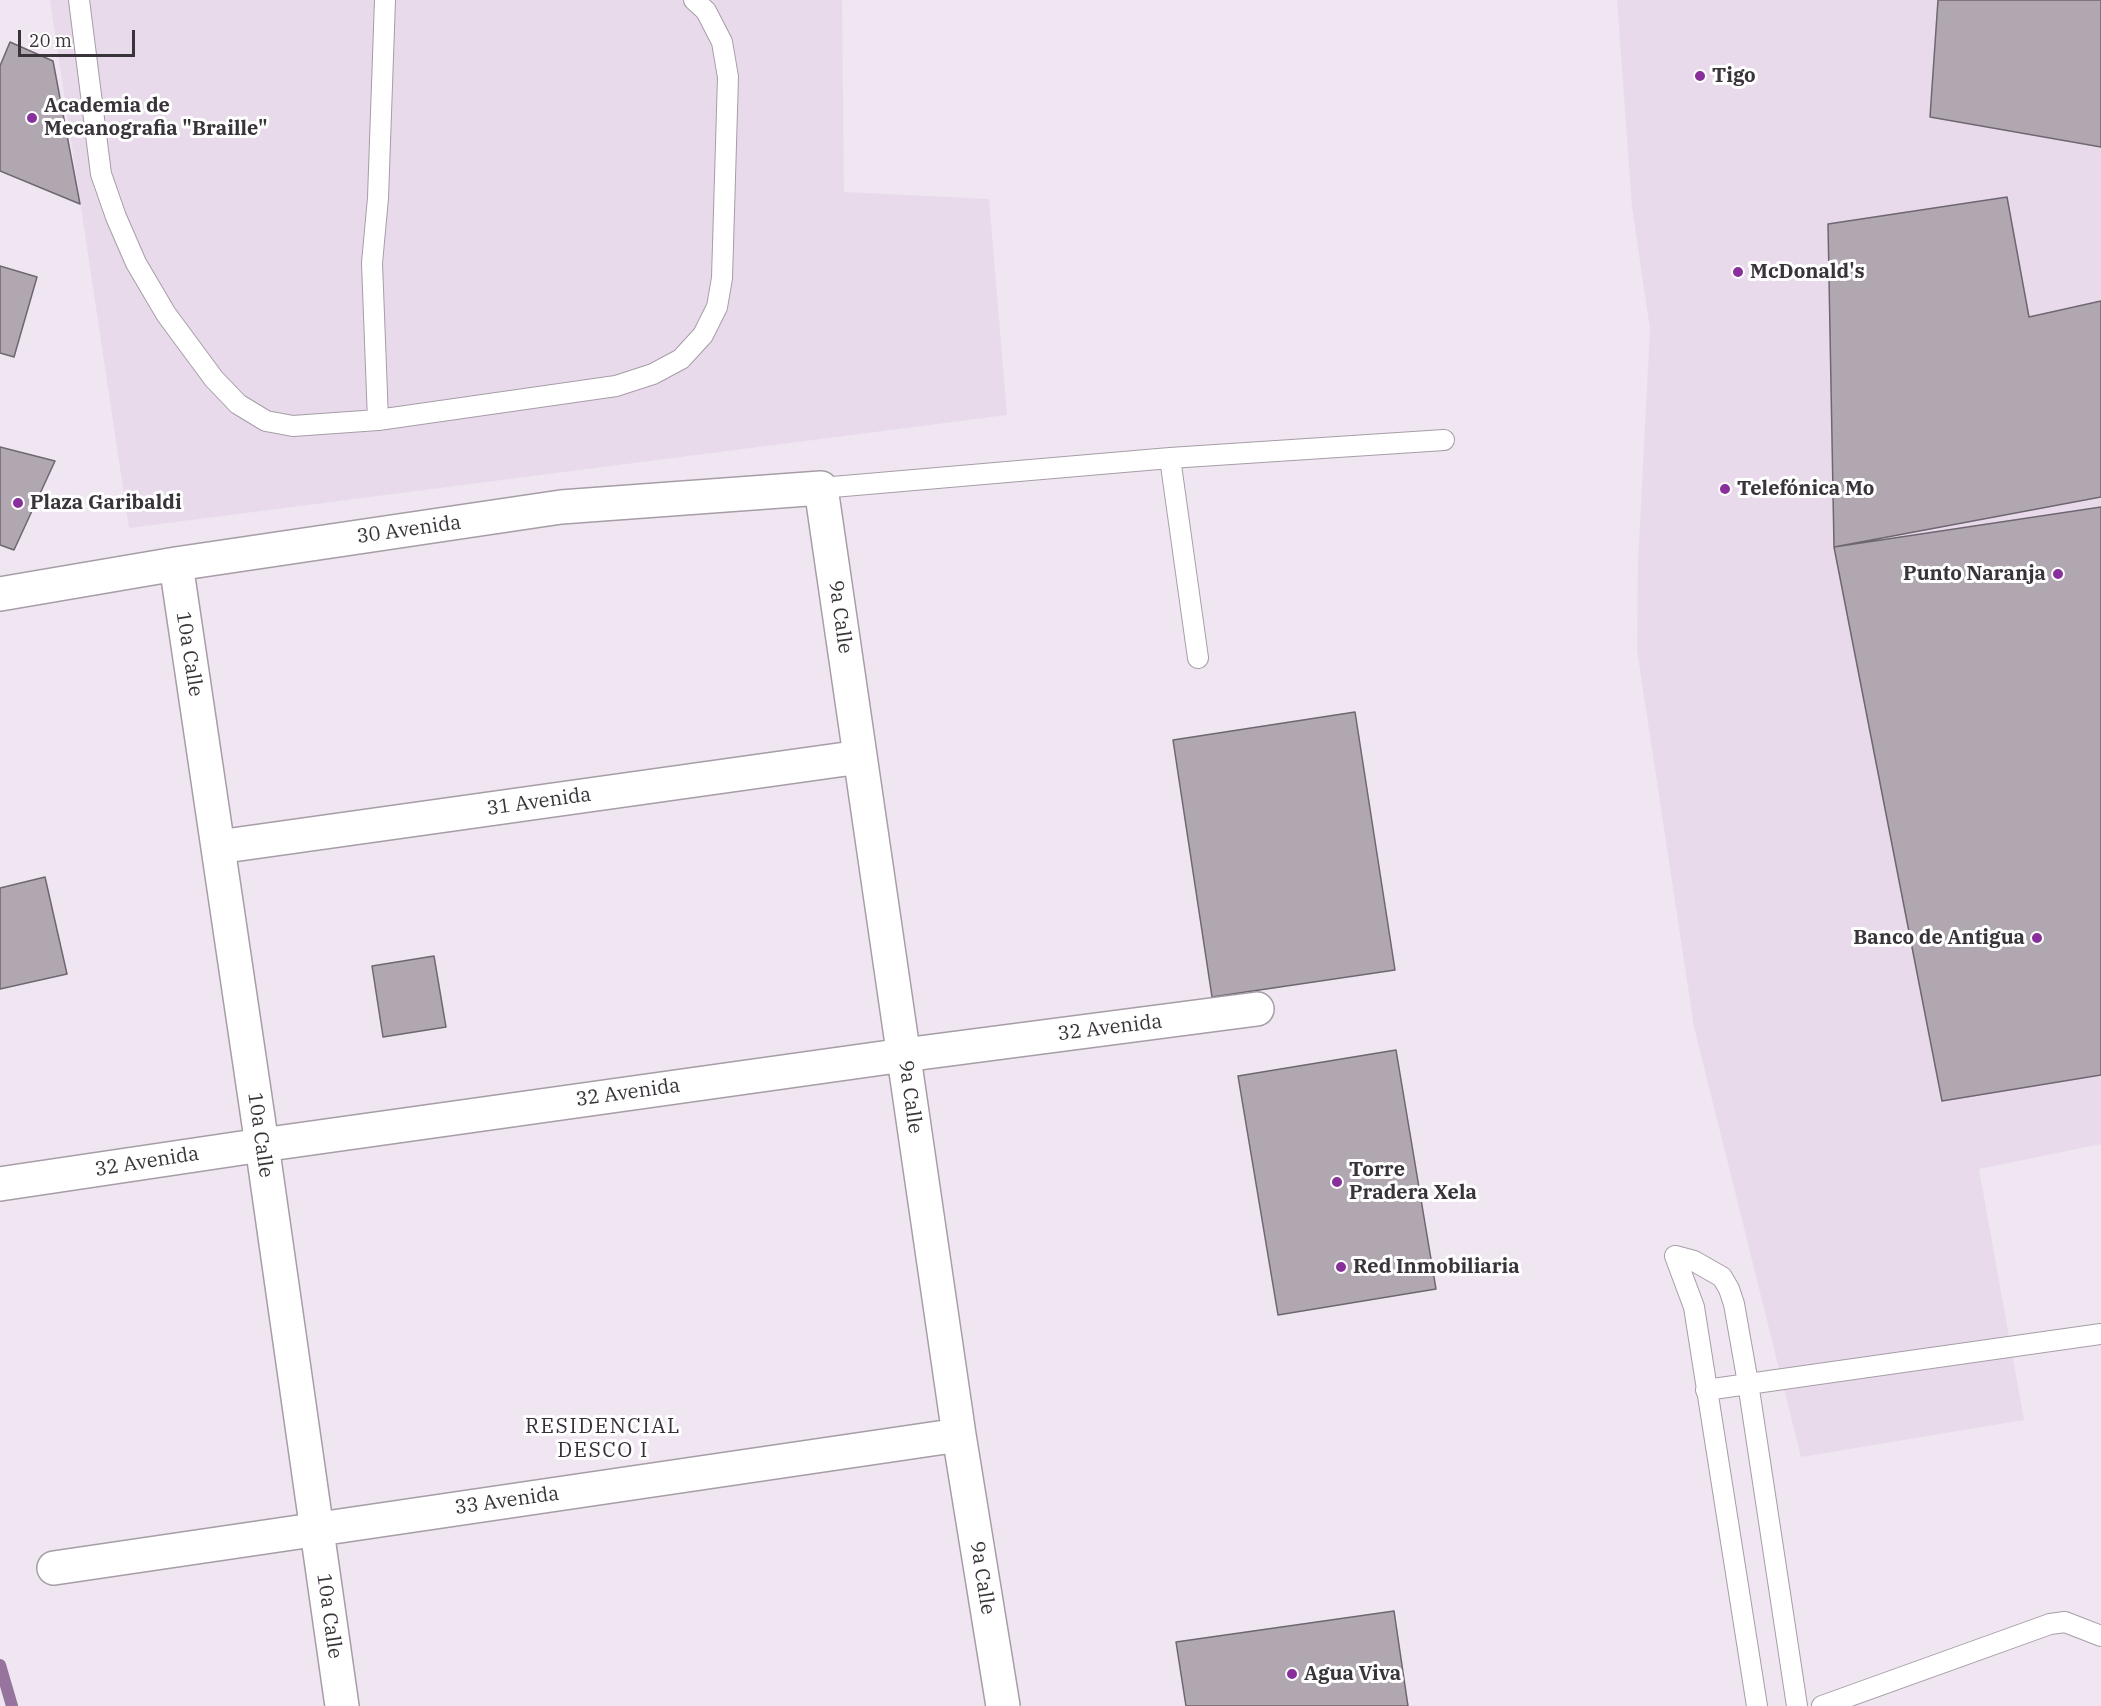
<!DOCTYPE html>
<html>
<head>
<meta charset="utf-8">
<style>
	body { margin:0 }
	#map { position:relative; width:2101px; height:1706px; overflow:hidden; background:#efe6f1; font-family:"IBM Plex Serif",serif }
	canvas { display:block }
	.scale { position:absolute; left:18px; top:30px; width:117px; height:27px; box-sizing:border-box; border:3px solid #383439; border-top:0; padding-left:8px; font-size:18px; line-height:21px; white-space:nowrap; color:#383439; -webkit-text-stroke:4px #fff; paint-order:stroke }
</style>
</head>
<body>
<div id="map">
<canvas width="2101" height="1706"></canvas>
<div class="scale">20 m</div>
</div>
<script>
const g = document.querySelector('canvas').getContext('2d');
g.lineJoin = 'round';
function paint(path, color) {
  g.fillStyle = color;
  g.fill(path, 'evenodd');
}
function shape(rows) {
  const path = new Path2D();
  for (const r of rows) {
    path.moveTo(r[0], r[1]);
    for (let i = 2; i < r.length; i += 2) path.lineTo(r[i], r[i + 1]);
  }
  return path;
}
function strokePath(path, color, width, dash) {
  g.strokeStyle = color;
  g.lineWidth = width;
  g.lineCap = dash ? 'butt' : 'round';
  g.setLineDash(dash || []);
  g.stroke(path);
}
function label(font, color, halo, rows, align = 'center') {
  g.font = font + ' "IBM Plex Serif",serif';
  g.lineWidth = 6;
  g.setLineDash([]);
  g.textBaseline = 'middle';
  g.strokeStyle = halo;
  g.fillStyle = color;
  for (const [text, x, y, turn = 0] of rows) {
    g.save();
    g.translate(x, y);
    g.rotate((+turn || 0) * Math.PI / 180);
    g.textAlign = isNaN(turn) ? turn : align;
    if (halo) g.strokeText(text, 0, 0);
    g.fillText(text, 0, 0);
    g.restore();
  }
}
paint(shape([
	[50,0,842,0,844,192,989,199,1007,415,129,528],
	[1617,0,2101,0,2101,1144,1979,1169,2024,1420,1801,1457,1694,1027,1637,650,1638,562,1650,329,1632,207]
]), '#e8daeb');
strokePath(shape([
	[0,1665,12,1706]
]), '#96749e', 12);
const building = shape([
	[1938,0,2101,0,2101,147,1930,117,1938,0],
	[10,42,53,61,80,204,0,171,0,66,10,42],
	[2007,197,2029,317,2101,301,2101,497,1834,547,1828,224,2007,197],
	[0,266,37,277,14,357,0,353,0,266],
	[0,447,55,461,14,550,0,545,0,447],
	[2101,507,2101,1075,1942,1101,1834,547,2101,507],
	[1355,712,1395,970,1212,997,1173,740,1355,712],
	[45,877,67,974,0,989,0,888,45,877],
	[434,956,446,1027,383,1037,372,966,434,956],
	[1396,1050,1436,1289,1278,1315,1238,1076,1396,1050],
	[1394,1611,1408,1706,1186,1706,1176,1642,1394,1611]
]);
paint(building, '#b0a7b1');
strokePath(building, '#6e6670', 1.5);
const lane = shape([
	[79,0,101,174,116,217,136,263,166,314,214,379,238,404,266,421,293,426,378,420,616,386,653,374,681,359,703,335,717,307,722,278,728,77,722,42,706,11,694,0],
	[378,420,372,263,378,198,385,0],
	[1170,458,1198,658],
	[821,488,1170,458,1444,440],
	[1675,1256,1694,1261,1722,1277,1729,1289,1734,1304,1748,1383,1797,1706],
	[1675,1256,1694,1307,1757,1706],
	[1706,1390,2101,1334],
	[1822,1706,2050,1624,2065,1622,2101,1636]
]);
const street = shape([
	[176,564,262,1145,342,1706],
	[0,594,176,564,561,507,821,488,959,1435,1003,1706],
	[218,847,860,757],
	[0,1184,262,1145,904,1055,1257,1009],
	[54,1568,959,1435]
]);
strokePath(lane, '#a69da7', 22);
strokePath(street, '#a69da7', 36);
strokePath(lane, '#fff', 20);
strokePath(street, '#fff', 33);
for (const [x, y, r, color] of [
	[1700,76,6,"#882f9b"],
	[32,118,6,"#882f9b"],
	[1738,272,6,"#882f9b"],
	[1725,489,6,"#882f9b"],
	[18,503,6,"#882f9b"],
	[2058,574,6,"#882f9b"],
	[2037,938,6,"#882f9b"],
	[1337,1182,6,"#882f9b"],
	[1341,1267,6,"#882f9b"],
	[1292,1674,6,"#882f9b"]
]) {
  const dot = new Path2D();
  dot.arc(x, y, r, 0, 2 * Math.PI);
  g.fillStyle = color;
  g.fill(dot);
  strokePath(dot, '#fff', 2);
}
label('bold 20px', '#383439', '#fff', [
	["Tigo",1712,76],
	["Academia de",44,106],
	["Mecanografia \"Braille\"",44,129],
	["McDonald's",1750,272],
	["Telefónica Mo",1737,489],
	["Plaza Garibaldi",30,503],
	["Punto Naranja",2046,574,"right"],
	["Banco de Antigua",2025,938,"right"],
	["Torre",1349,1170],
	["Pradera Xela",1349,1193],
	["Red Inmobiliaria",1353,1267],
	["Agua Viva",1304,1674]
], 'left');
label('20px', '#383439', '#fff', [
	["30 Avenida",409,530,-8],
	["9a Calle",840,617,82],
	["10a Calle",189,654,81],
	["31 Avenida",539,802,-8],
	["32 Avenida",1110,1028,-7],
	["32 Avenida",628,1093,-8],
	["9a Calle",910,1097,82],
	["10a Calle",260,1135,82],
	["32 Avenida",147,1162,-9],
	["33 Avenida",507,1501,-8],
	["9a Calle",982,1578,81],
	["10a Calle",329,1616,82]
]);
g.letterSpacing = '1.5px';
label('21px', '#373038', '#fff', [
	["RESIDENCIAL",603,1427],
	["DESCO I",603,1451]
]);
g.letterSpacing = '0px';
</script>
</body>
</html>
